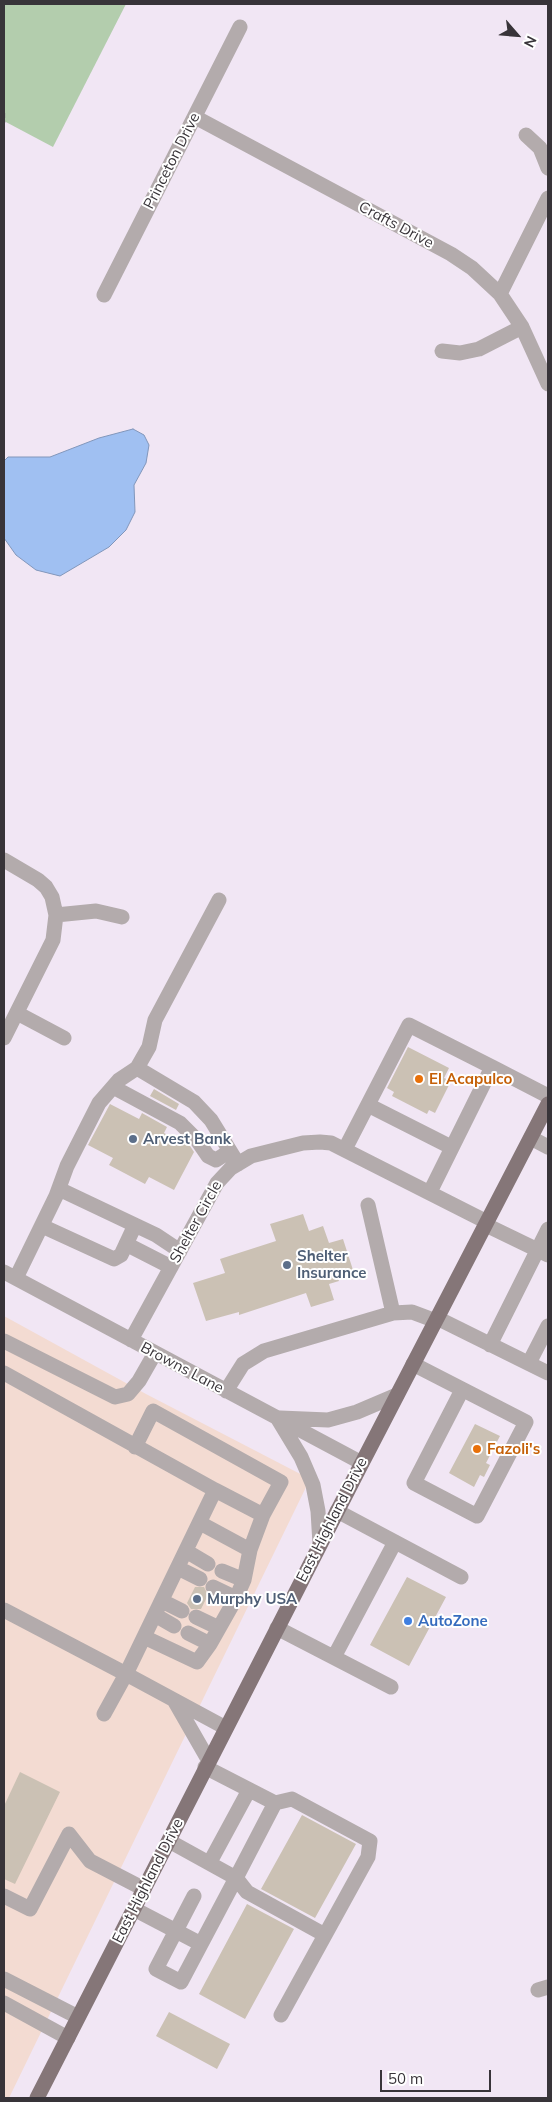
<!DOCTYPE html>
<html>
<head>
<meta charset="utf-8">
<style>
	body { margin:0 }
	#map { position:relative; width:552px; height:2102px; overflow:hidden; background:#f1e6f4; font-family:Mulish,sans-serif }
	canvas { display:block }
	.frame { position:absolute; inset:0; border:5px solid #383439; pointer-events:none }
	.north { position:absolute; left:492px; top:10px; width:50px; height:50px; -webkit-text-stroke:4px #fff; paint-order:stroke; rotate:117deg; font-size:14px; font-weight:700; line-height:20px; text-align:center; color:#383439 }
	.north::after { content:''; display:block; margin:auto; width:18px; height:22px; background:#383439; clip-path:polygon(50% 0,100% 100%,50% 72%,0 100%) }
	.scale { position:absolute; left:380px; top:2070px; width:111px; height:22px; box-sizing:border-box; border:2px solid #383439; border-top:0; padding-left:6px; font-size:15px; line-height:18px; white-space:nowrap; color:#383439; -webkit-text-stroke:4px #fff; paint-order:stroke }
</style>
</head>
<body>
<div id="map">
<canvas width="552" height="2102"></canvas>
<div class="frame"></div>
<div class="north">N</div>
<div class="scale">50 m</div>
</div>
<script>
const g = document.querySelector('canvas').getContext('2d');
g.lineJoin = 'round';
function paint(path, color) {
  g.fillStyle = color;
  g.fill(path, 'evenodd');
}
function shape(rows) {
  const path = new Path2D();
  for (const r of rows) {
    path.moveTo(r[0], r[1]);
    for (let i = 2; i < r.length; i += 2) path.lineTo(r[i], r[i + 1]);
  }
  return path;
}
function strokePath(path, color, width, dash) {
  g.strokeStyle = color;
  g.lineWidth = width;
  g.lineCap = dash ? 'butt' : 'round';
  g.setLineDash(dash || []);
  g.stroke(path);
}
function label(font, color, halo, rows, align = 'center') {
  g.font = font + ' Mulish,sans-serif';
  g.lineWidth = 4;
  g.setLineDash([]);
  g.textBaseline = 'middle';
  g.strokeStyle = halo;
  g.fillStyle = color;
  for (const [text, x, y, turn = 0] of rows) {
    g.save();
    g.translate(x, y);
    g.rotate((+turn || 0) * Math.PI / 180);
    g.textAlign = isNaN(turn) ? turn : align;
    if (halo) g.strokeText(text, 0, 0);
    g.fillText(text, 0, 0);
    g.restore();
  }
}
paint(shape([
	[4,1316,146,1394,310,1479,9,2098,4,2098]
]), '#f3dbd2');
paint(shape([
	[4,4,126,4,53,147,4,121]
]), '#b3cdad');
const water = shape([
	[133,429,144,435,149,445,146,463,134,485,135,512,126,530,109,547,60,576,36,570,16,555,4,538,4,461,8,457,50,457,99,438,133,429]
]);
paint(water, '#a0c0f2');
strokePath(water, '#8196ba', 1);
paint(shape([
	[408,1047,449,1068,444,1078,451,1081,435,1113,429,1110,427,1114,392,1096,394,1092,387,1088],
	[154,1089,179,1104,176,1110,150,1096],
	[110,1104,139,1119,142,1113,167,1127,164,1133,190,1146,194,1152,174,1190,149,1177,145,1184,109,1165,113,1158,88,1145],
	[303,1214,309,1231,323,1226,329,1243,343,1239,353,1270,337,1276,339,1281,329,1284,334,1300,311,1307,306,1293,239,1315,239,1312,206,1321,193,1283,225,1273,220,1259,276,1241,270,1224],
	[475,1424,500,1436,486,1463,490,1465,484,1477,480,1475,474,1487,449,1473],
	[407,1577,446,1597,409,1666,370,1645],
	[195,1587,204,1587,208,1595,201,1609,191,1609,187,1603],
	[20,1772,60,1792,15,1884,4,1879,4,1806],
	[302,1815,356,1844,315,1918,261,1889],
	[247,1904,294,1929,245,2019,199,1994],
	[169,2012,230,2044,217,2069,156,2036]
]), '#cbc1b4');
strokePath(shape([
	[4,113,4,123]
]), '#958e97', 2.5, [5, 2.5]);
strokePath(shape([
	[195,117,451,254,472,268,500,294,522,327,548,384],
	[526,135,540,148,548,168],
	[500,294,548,198],
	[104,295,240,27],
	[442,351,460,353,479,349,522,327],
	[4,860,38,880,46,887,52,897,56,915,53,940,4,1038],
	[56,915,96,911,122,917],
	[17,1013,64,1038],
	[137,1068,149,1047,155,1020,219,900],
	[113,1087,180,1123,197,1140,208,1156,216,1160,230,1151],
	[368,1105,451,1147],
	[531,1138,548,1147],
	[345,1149,409,1025,492,1067],
	[59,1189,156,1235,180,1251],
	[430,1192,492,1067,548,1096],
	[368,1205,393,1313],
	[486,1225,548,1255],
	[42,1226,114,1259,121,1255,135,1225],
	[126,1244,171,1267],
	[4,1272,362,1463],
	[16,1278,56,1196,67,1166,99,1103,119,1080,137,1068,194,1102,211,1120,238,1164],
	[437,1318,548,1373],
	[131,1340,217,1183,231,1168,251,1156,303,1143,320,1142,331,1143,487,1222],
	[4,1341,115,1397,128,1394,139,1381,155,1353],
	[490,1345,548,1229],
	[529,1363,548,1326],
	[413,1364,526,1422,477,1516,414,1483,462,1390],
	[4,1373,215,1490,126,1674,4,1610],
	[226,1391,243,1364,264,1351,393,1313,412,1312,436,1321],
	[280,1418,328,1420,357,1412,397,1395],
	[278,1419,301,1457,313,1485,318,1511,320,1544],
	[135,1447,153,1411,281,1482,263,1515,250,1550,200,1523],
	[215,1490,263,1515],
	[337,1511,461,1577],
	[186,1551,208,1564],
	[178,1568,200,1579],
	[222,1571,244,1580],
	[213,1587,236,1598],
	[162,1601,182,1611],
	[155,1615,174,1626],
	[196,1617,219,1628],
	[277,1628,391,1687],
	[188,1633,210,1644],
	[144,1637,197,1662,210,1644,236,1598,244,1580,250,1550],
	[334,1657,395,1542],
	[174,1700,209,1761],
	[104,1714,126,1674,226,1728],
	[275,1803,292,1799,370,1841,368,1857,281,2015],
	[169,1841,236,1878,275,1803,205,1767],
	[210,1862,249,1790],
	[4,1896,30,1909,69,1834,90,1861,144,1889],
	[194,1896,156,1969,181,1982,236,1878,247,1892,325,1935],
	[134,1909,201,1944],
	[4,1979,78,2017],
	[538,1990,548,1987],
	[4,2003,68,2038]
]), '#b3abac', 15);
strokePath(shape([
	[37,2098,362,1463,548,1104]
]), '#857678', 15);
for (const [x, y, r, color] of [
	[419,1079,5,"#e8710a"],
	[133,1139,5,"#5c6f8a"],
	[287,1265,5,"#5c6f8a"],
	[477,1449,5,"#e8710a"],
	[197,1599,5,"#5c6f8a"],
	[408,1621,5,"#3f7fe0"]
]) {
  const dot = new Path2D();
  dot.arc(x, y, r, 0, 2 * Math.PI);
  g.fillStyle = color;
  g.fill(dot);
  strokePath(dot, '#fff', 2);
}
label('15px', '#383439', '#fff', [
	["Princeton Drive",172,161,-63],
	["Crafts Drive",396,225,28],
	["Shelter Circle",196,1222,-61],
	["Browns Lane",182,1368,28],
	["East Highland Drive",332,1520,-63],
	["East Highland Drive",148,1881,-63]
]);
label('bold 15px', '#c56008', '#fff', [
	["El Acapulco",429,1079],
	["Fazoli's",487,1449]
], 'left');
label('bold 15px', '#4e5e75', '#fff', [
	["Arvest Bank",143,1139],
	["Shelter",297,1256],
	["Insurance",297,1273],
	["Murphy USA",207,1599]
], 'left');
label('bold 15px', '#366cbe', '#fff', [
	["AutoZone",418,1621]
], 'left');
</script>
</body>
</html>
